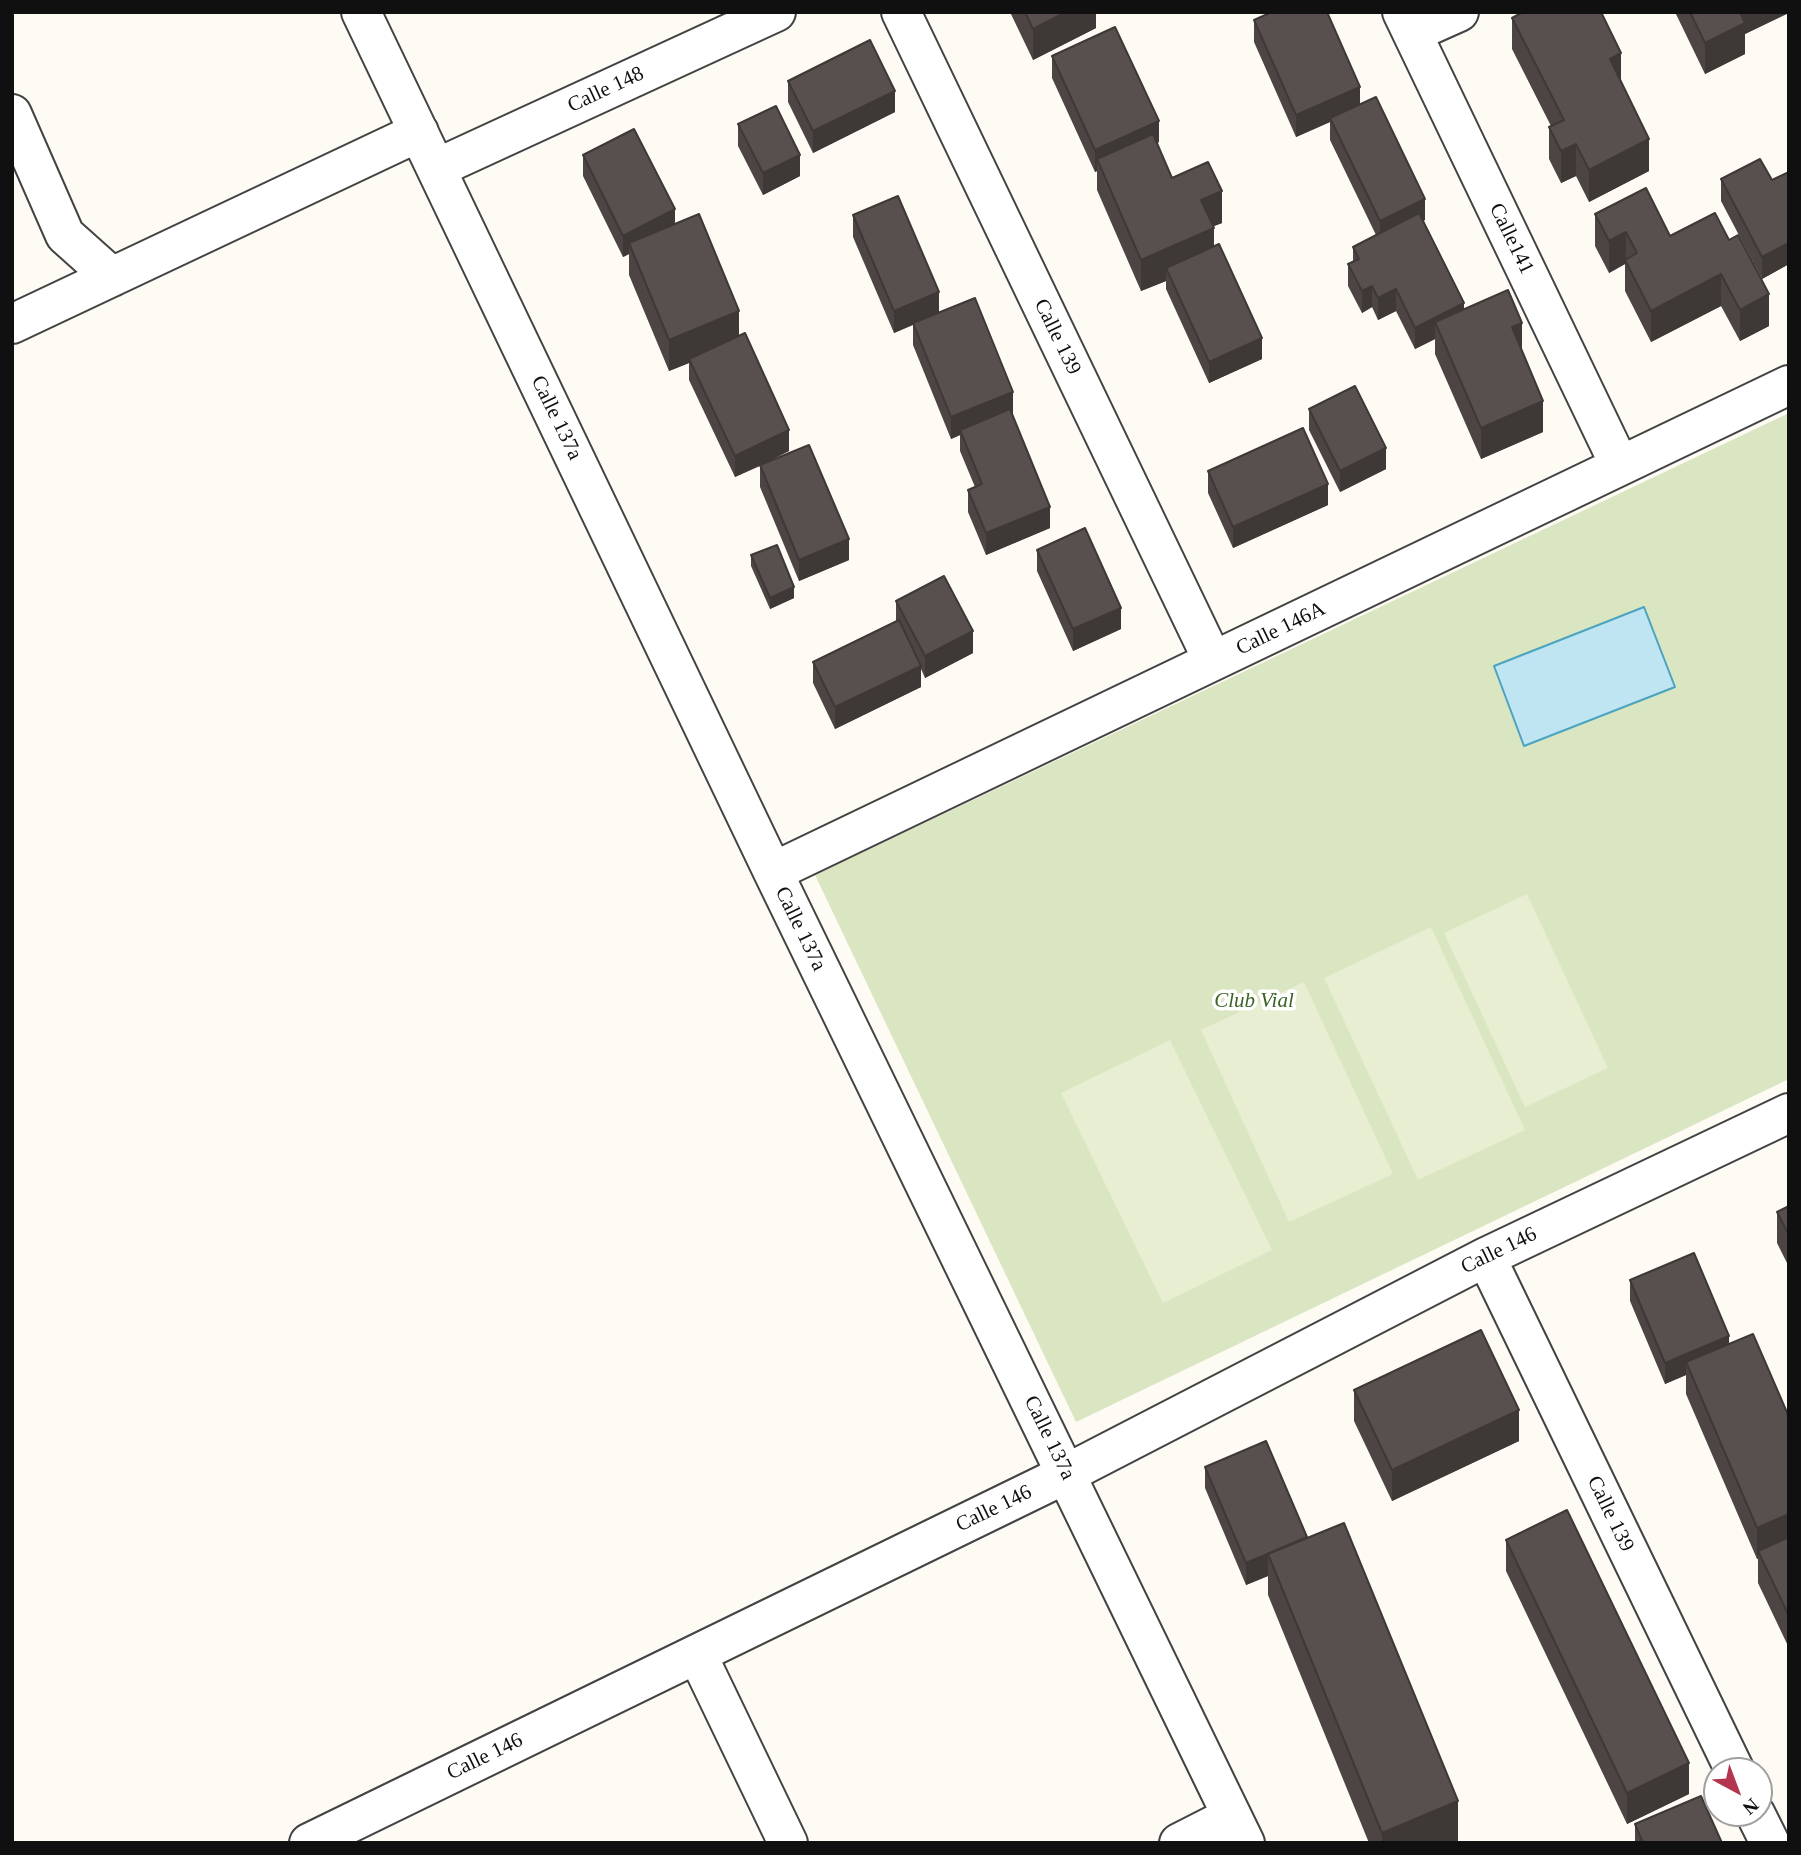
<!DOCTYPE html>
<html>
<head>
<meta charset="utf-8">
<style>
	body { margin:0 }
	#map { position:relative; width:1801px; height:1855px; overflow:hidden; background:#fefbf5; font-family:Georgia,serif }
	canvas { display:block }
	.frame { position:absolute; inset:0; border:14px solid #101010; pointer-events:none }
	.north { position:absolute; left:1703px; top:1757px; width:70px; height:70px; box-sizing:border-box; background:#fff; border:2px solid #9f9f9f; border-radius:50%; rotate:139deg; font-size:19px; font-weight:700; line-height:28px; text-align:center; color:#101010 }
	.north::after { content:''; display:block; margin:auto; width:24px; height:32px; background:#b3354e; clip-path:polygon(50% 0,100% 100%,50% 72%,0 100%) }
</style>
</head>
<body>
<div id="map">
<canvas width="1801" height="1855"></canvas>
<div class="frame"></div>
<div class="north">N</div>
</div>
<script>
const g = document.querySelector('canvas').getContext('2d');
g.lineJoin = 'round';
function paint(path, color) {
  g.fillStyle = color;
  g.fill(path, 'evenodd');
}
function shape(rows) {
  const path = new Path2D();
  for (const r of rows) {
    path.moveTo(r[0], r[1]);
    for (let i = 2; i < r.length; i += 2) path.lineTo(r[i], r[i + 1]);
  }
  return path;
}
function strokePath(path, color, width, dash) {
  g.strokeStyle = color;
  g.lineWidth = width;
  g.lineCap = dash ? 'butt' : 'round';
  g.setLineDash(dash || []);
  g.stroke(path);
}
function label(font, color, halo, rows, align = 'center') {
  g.font = font + ' Georgia,serif';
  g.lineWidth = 7;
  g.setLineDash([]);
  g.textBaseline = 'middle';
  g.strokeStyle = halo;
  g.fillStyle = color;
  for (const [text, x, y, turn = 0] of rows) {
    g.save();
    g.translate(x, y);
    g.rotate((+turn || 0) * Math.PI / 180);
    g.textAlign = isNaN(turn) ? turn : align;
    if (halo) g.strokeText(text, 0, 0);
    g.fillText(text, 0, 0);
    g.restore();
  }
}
paint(shape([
	[1789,413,1789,1079,1076,1422,815,875]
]), '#d9e6c1');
paint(shape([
	[1527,894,1608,1068,1525,1107,1444,933],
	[1431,927,1525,1130,1418,1180,1324,978],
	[1304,982,1393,1174,1289,1222,1201,1030],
	[1170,1040,1272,1250,1163,1303,1061,1093]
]), '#e8eed1');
const water = shape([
	[1644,607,1675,687,1524,746,1494,666,1644,607]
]);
paint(water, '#bee5f1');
strokePath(water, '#4ca3c0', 2);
const minor = shape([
	[361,12,773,872,1245,1843],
	[901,12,1213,661],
	[1402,12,1620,466],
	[1412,33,1459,12],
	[12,114,65,235,112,277],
	[437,168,776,12],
	[12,324,419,132],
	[773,872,1789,385],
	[1486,1257,1735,1771],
	[697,1654,788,1843],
	[1755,1813,1770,1843],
	[309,1843,1066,1474,1486,1257,1789,1113],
	[1179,1843,1232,1816]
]);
strokePath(minor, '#434343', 42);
strokePath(minor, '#fff', 38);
paint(shape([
	[1010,12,1096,12,1096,28,1033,60],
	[1675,12,1789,12,1745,34,1745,54,1705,74],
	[1512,18,1621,83,1649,171,1589,202,1576,176,1561,183,1549,159,1549,127,1551,126,1512,49],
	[1254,20,1360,104,1425,220,1423,221,1464,310,1522,352,1543,432,1481,459,1435,354,1435,339,1415,349,1396,311,1378,320,1372,307,1362,313,1348,286,1348,264,1353,262,1353,247,1376,235,1330,140,1330,122,1296,137,1254,42],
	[1052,56,1159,142,1157,143,1172,178,1222,223,1214,226,1214,246,1262,359,1209,383,1166,289,1166,281,1141,291,1097,190,1097,171,1095,172,1052,78],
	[788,81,895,112,813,153,788,102],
	[738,124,800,176,763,195,738,146],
	[583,155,675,224,739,336,789,451,761,465,849,560,799,581,760,487,760,466,735,477,689,380,689,363,669,371,629,275,629,254,623,257,583,176],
	[1789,172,1789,264,1762,279,1721,201,1721,179,1772,180],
	[1715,213,1769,326,1740,341,1721,306,1651,342,1625,291,1625,264,1609,273,1595,246,1595,214,1670,236],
	[853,215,939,313,1013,414,1012,414,1050,528,986,555,968,512,968,490,975,487,960,451,960,435,951,439,913,345,913,325,894,333,853,237],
	[1309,409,1386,469,1340,492,1309,430],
	[1208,471,1328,505,1233,548,1208,493],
	[1037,550,1121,629,1073,651,1037,571],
	[751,555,794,598,770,609,751,566],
	[896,601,973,653,925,678,921,669,921,687,835,729,813,683,813,662,896,621],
	[1789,1206,1789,1267,1777,1243,1777,1212],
	[1630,1280,1729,1344,1789,1417,1789,1648,1758,1583,1758,1559,1757,1559,1686,1394,1686,1375,1665,1384,1630,1301],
	[1354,1390,1519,1441,1392,1501,1354,1421],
	[1205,1467,1307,1538,1458,1842,1369,1843,1268,1595,1268,1576,1246,1585,1205,1488],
	[1506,1540,1689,1794,1627,1824,1506,1571],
	[1635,1824,1722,1843,1635,1843]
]), '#4c4543');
paint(shape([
	[1066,12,1096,12,1096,28,1033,60,1033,29],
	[1737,12,1789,13,1745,34,1745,54,1705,74,1705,43],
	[1621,53,1621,84,1610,59],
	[1360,87,1360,108,1330,118,1330,122,1296,137,1296,115],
	[895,91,895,112,813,153,813,131],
	[1159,121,1159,142,1101,169,1097,159,1097,171,1095,172,1095,150],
	[1649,139,1649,171,1589,202,1589,170],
	[1576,144,1576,176,1561,183,1561,151],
	[800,155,800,176,763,195,763,173],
	[1222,191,1222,223,1201,231,1201,200],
	[1425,199,1425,220,1380,243,1380,221],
	[675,209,675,231,629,243,629,254,623,257,623,236],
	[1214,228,1214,259,1166,268,1166,281,1141,291,1141,260],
	[1626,232,1626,262,1625,260,1625,264,1609,273,1609,241],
	[1789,243,1789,264,1762,279,1762,257],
	[1721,274,1721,306,1651,342,1651,311],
	[1372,286,1372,307,1362,313,1362,291],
	[1396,289,1396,311,1378,320,1378,298],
	[939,292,939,313,894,333,894,311],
	[1769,294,1769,326,1740,341,1740,310],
	[1464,303,1464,325,1435,322,1435,339,1415,349,1415,328],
	[739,311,739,342,689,359,689,363,669,371,669,340],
	[1522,323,1522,354,1512,327],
	[1262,338,1262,359,1209,383,1209,362],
	[1013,392,1013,414,962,434,960,430,960,435,951,439,951,417],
	[1543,401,1543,432,1481,459,1481,428],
	[789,430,789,451,735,477,735,456],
	[1386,448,1386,469,1340,492,1340,471],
	[1328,484,1328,505,1233,548,1233,527],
	[1050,507,1050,528,986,555,986,533],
	[849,539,849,560,799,581,799,560],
	[794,587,794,598,770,609,770,598],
	[1121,608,1121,629,1073,651,1073,629],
	[973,631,973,653,925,678,925,656],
	[921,666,921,687,835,729,835,707],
	[1729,1336,1729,1357,1686,1362,1686,1375,1665,1384,1665,1363],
	[1519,1410,1519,1441,1392,1501,1392,1470],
	[1789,1514,1789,1545,1758,1551,1758,1559,1757,1559,1757,1528],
	[1307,1537,1268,1554,1268,1576,1246,1585,1246,1563],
	[1689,1763,1689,1794,1627,1824,1627,1793],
	[1458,1801,1458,1842,1382,1843,1382,1833]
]), '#3e3837');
const building = shape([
	[1025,12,1066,12,1033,29,1025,12],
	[1272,12,1327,12,1360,87,1296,115,1254,20,1272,12],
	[1523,12,1601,12,1621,53,1610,59,1649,139,1589,170,1576,144,1561,151,1549,127,1564,120,1512,18,1523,12],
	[1690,12,1740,12,1745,23,1705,43,1690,12],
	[1115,27,1159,121,1095,150,1052,56,1115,27],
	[870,40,895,91,813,131,788,81,870,40],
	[1376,97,1425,199,1380,221,1330,118,1376,97],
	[776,106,800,155,763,173,738,124,776,106],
	[634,129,675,209,623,236,583,155,634,129],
	[1153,134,1172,178,1208,162,1222,191,1201,200,1214,228,1141,260,1097,159,1153,134],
	[1760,159,1772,180,1789,172,1789,243,1762,257,1721,179,1760,159],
	[1646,188,1670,236,1715,213,1729,240,1738,235,1769,294,1740,310,1721,274,1651,311,1625,260,1637,253,1626,232,1609,241,1595,214,1646,188],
	[898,196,939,292,894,311,853,215,898,196],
	[1419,213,1464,303,1415,328,1396,289,1378,298,1372,286,1362,291,1348,264,1359,259,1353,247,1419,213],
	[699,214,739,311,669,340,629,243,699,214],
	[1219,244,1262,338,1209,362,1166,268,1219,244],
	[1508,290,1522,323,1512,327,1543,401,1481,428,1435,322,1508,290],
	[975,298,1013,392,951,417,913,323,975,298],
	[745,333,789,430,735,456,689,359,745,333],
	[1355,386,1386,448,1340,471,1309,409,1355,386],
	[1010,409,1050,507,986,533,968,490,982,484,960,430,1010,409],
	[1303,428,1328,484,1233,527,1208,471,1303,428],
	[809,445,849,539,799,560,760,465,809,445],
	[1085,528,1121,608,1073,629,1037,550,1085,528],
	[777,545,794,587,770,598,751,555,777,545],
	[944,576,973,631,925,656,896,601,944,576],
	[899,620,921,666,835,707,813,662,899,620],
	[1789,1206,1789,1235,1777,1212,1789,1206],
	[1694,1253,1729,1336,1665,1363,1630,1280,1694,1253],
	[1481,1330,1519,1410,1392,1470,1354,1390,1481,1330],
	[1753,1334,1789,1417,1789,1514,1757,1528,1686,1362,1753,1334],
	[1266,1441,1307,1537,1246,1563,1205,1467,1266,1441],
	[1567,1510,1689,1763,1627,1793,1506,1540,1567,1510],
	[1344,1523,1458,1801,1382,1833,1268,1554,1344,1523],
	[1789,1537,1789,1616,1758,1551,1789,1537],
	[1701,1796,1722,1843,1643,1843,1635,1824,1701,1796]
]);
paint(building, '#58504e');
strokePath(building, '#3e3837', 2);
label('21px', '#101010', '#fff', [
	["Calle 148",606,90,-25],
	["Calle141",1511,239,64],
	["Calle 139",1057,337,64],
	["Calle 137a",556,418,64],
	["Calle 146A",1281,629,-26],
	["Calle 137a",800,929,64],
	["Calle 146",1499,1251,-26],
	["Calle 137a",1049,1438,64],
	["Calle 146",994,1509,-26],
	["Calle 139",1610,1514,64],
	["Calle 146",485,1757,-26]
]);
label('italic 21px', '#3c6226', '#fff', [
	["Club Vial",1254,1001]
]);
</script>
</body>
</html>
